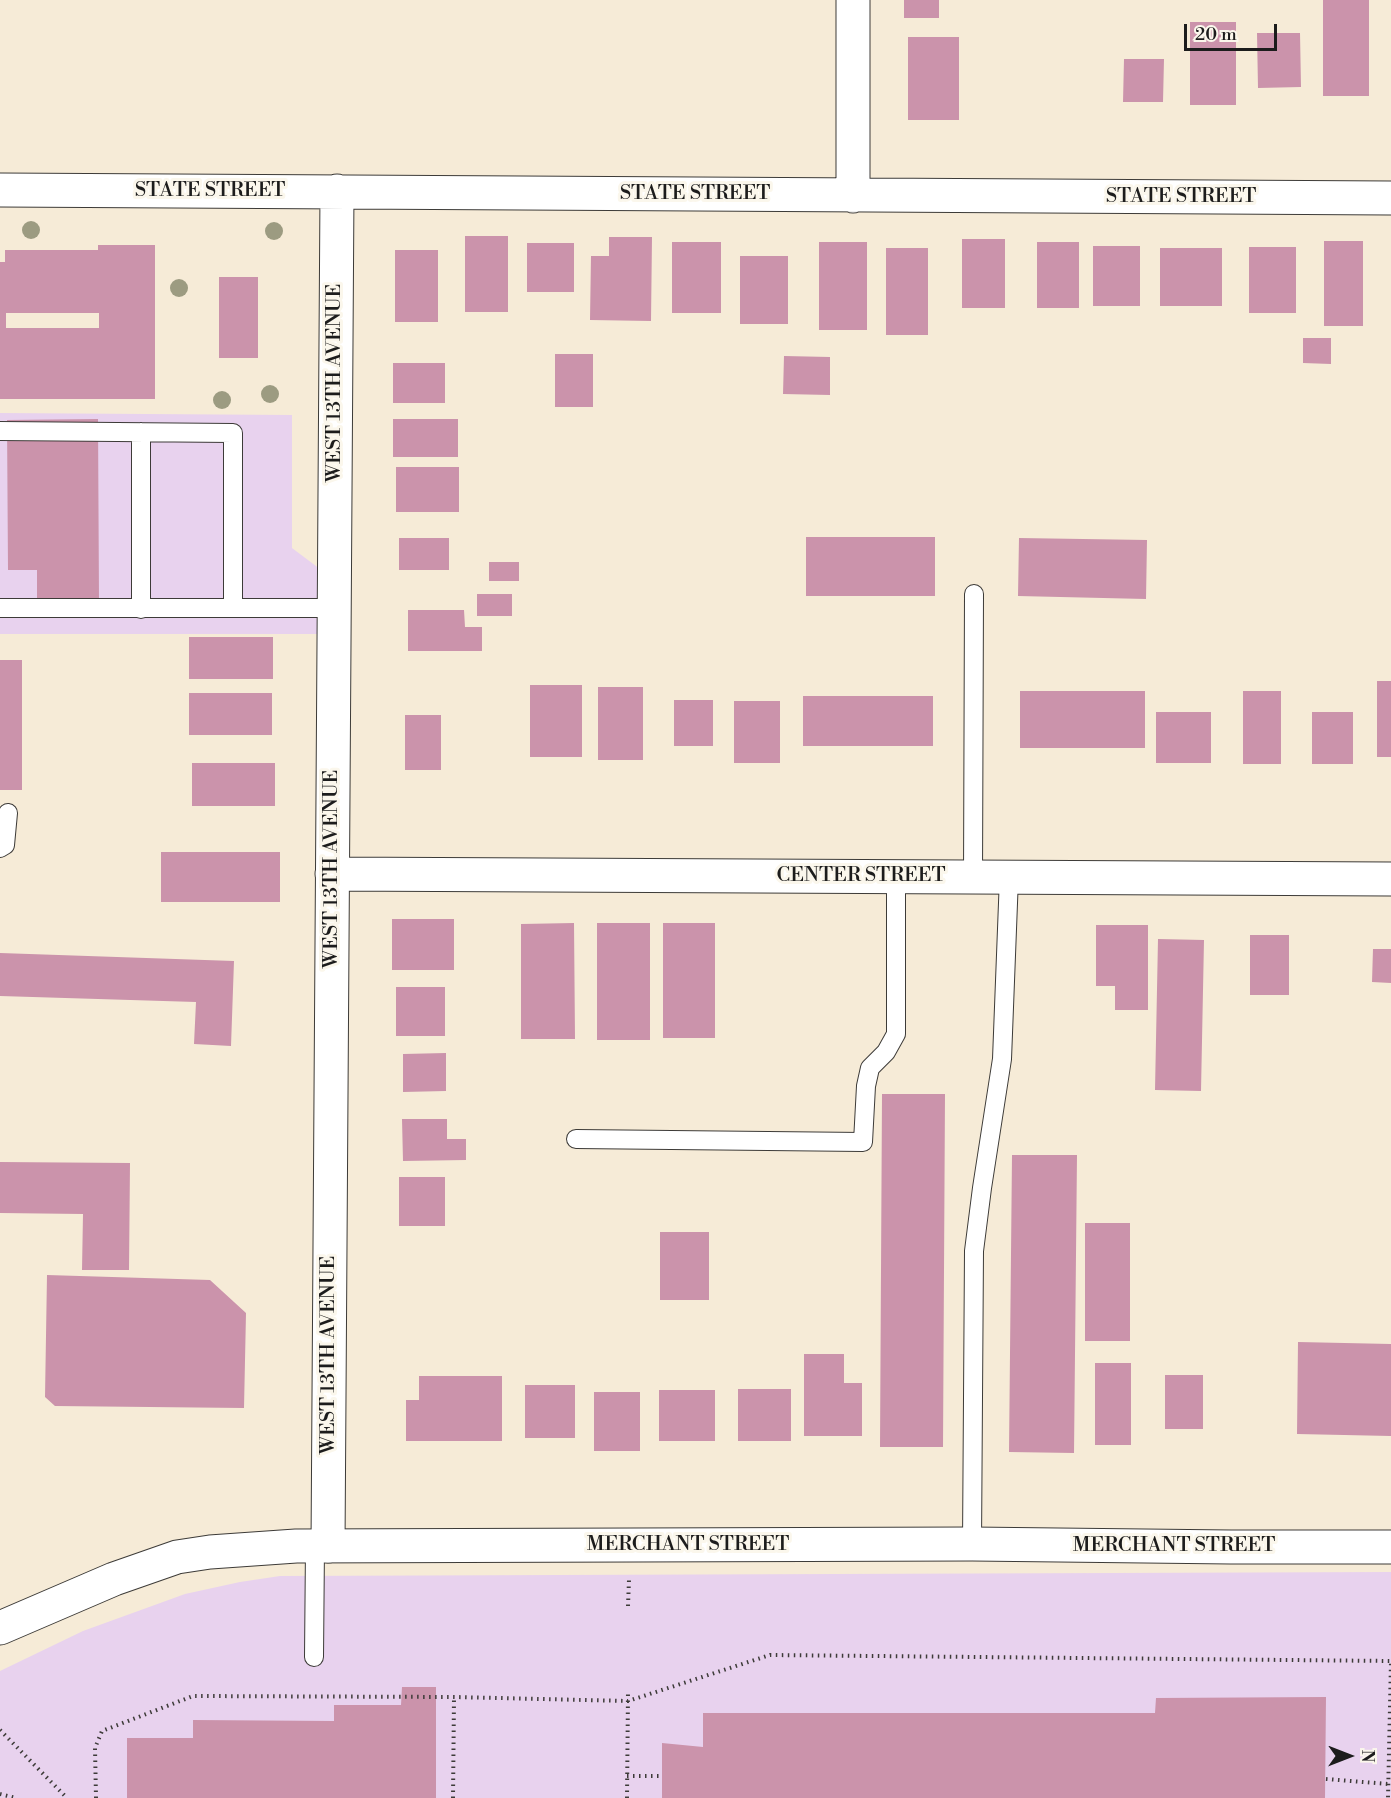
<!DOCTYPE html>
<html>
<head>
<meta charset="utf-8">
<style>
	body { margin:0 }
	#map { position:relative; width:1391px; height:1798px; overflow:hidden; background:#f6ebd7; font-family:"Libre Bodoni",serif }
	canvas { display:block }
	.north { position:absolute; left:1319px; top:1726px; width:60px; height:60px; -webkit-text-stroke:4px #fbf7ec; paint-order:stroke; rotate:90deg; font-size:16px; font-weight:700; line-height:24px; text-align:center; color:#1c1c1c }
	.north::after { content:''; display:block; margin:auto; width:21px; height:27px; background:#1c1c1c; clip-path:polygon(50% 0,100% 100%,50% 72%,0 100%) }
	.scale { position:absolute; left:1184px; top:24px; width:93px; height:27px; box-sizing:border-box; border:3px solid #1c1c1c; border-top:0; padding-left:8px; font-size:18px; line-height:21px; white-space:nowrap; color:#1c1c1c; -webkit-text-stroke:4px #fbf7ec; paint-order:stroke }
</style>
</head>
<body>
<div id="map">
<canvas width="1391" height="1798"></canvas>
<div class="north">N</div>
<div class="scale">20 m</div>
</div>
<script>
const g = document.querySelector('canvas').getContext('2d');
g.lineJoin = 'round';
function paint(path, color) {
  g.fillStyle = color;
  g.fill(path, 'evenodd');
}
function shape(rows) {
  const path = new Path2D();
  for (const r of rows) {
    path.moveTo(r[0], r[1]);
    for (let i = 2; i < r.length; i += 2) path.lineTo(r[i], r[i + 1]);
  }
  return path;
}
function strokePath(path, color, width, dash) {
  g.strokeStyle = color;
  g.lineWidth = width;
  g.lineCap = dash ? 'butt' : 'round';
  g.setLineDash(dash || []);
  g.stroke(path);
}
function label(font, color, halo, rows, align = 'center') {
  g.font = font + ' "Libre Bodoni",serif';
  g.lineWidth = 6;
  g.setLineDash([]);
  g.textBaseline = 'middle';
  g.strokeStyle = halo;
  g.fillStyle = color;
  for (const [text, x, y, turn = 0] of rows) {
    g.save();
    g.translate(x, y);
    g.rotate((+turn || 0) * Math.PI / 180);
    g.textAlign = isNaN(turn) ? turn : align;
    if (halo) g.strokeText(text, 0, 0);
    g.fillText(text, 0, 0);
    g.restore();
  }
}
paint(shape([
	[0,413,292,415,292,548,320,569,320,634,0,634],
	[1391,1572,1391,1798,0,1798,0,1671,83,1631,185,1594,240,1582,280,1576]
]), '#e8d2ee');
paint(shape([
	[904,0,939,0,939,18,904,18],
	[1323,0,1369,0,1369,96,1323,96],
	[1190,22,1236,22,1236,105,1190,105],
	[1257,33,1300,33,1301,87,1258,88],
	[908,37,959,37,959,120,908,120],
	[1124,59,1164,59,1163,102,1123,102],
	[465,236,508,236,508,312,465,312],
	[609,237,652,237,651,321,590,320,591,256,609,256],
	[962,239,1005,239,1005,308,962,308],
	[1324,241,1363,241,1363,326,1324,326],
	[672,242,721,242,721,313,672,313],
	[819,242,867,242,867,330,819,330],
	[1037,242,1079,242,1079,308,1037,308],
	[527,243,574,243,574,292,527,292],
	[98,245,155,245,155,399,0,399,0,262,5,262,5,250,98,250],
	[6,313,99,313,99,328,6,328],
	[1093,246,1140,246,1140,306,1093,306],
	[1249,247,1296,247,1296,313,1249,313],
	[886,248,928,248,928,335,886,335],
	[1160,248,1222,248,1222,306,1160,306],
	[395,250,438,250,438,322,395,322],
	[740,256,788,256,788,324,740,324],
	[219,277,258,277,258,358,219,358],
	[1303,338,1331,338,1331,364,1303,363],
	[555,354,593,354,593,407,555,407],
	[784,356,830,357,830,395,783,394],
	[393,363,445,363,445,403,393,403],
	[98,419,99,602,37,603,37,570,8,570,7,420],
	[393,419,458,419,458,457,393,457],
	[396,467,459,467,459,512,396,512],
	[806,537,935,537,935,596,806,596],
	[399,538,449,538,449,570,399,570],
	[1019,538,1147,540,1146,599,1018,596],
	[489,562,519,562,519,581,489,581],
	[477,594,512,594,512,616,477,616],
	[408,610,464,610,465,627,482,627,482,651,408,651],
	[189,637,273,637,273,679,189,679],
	[0,660,22,660,22,790,0,790],
	[1377,681,1391,681,1391,757,1377,757],
	[530,685,582,685,582,757,530,757],
	[598,687,643,687,643,760,598,760],
	[1020,691,1145,691,1145,748,1020,748],
	[1243,691,1281,691,1281,764,1243,764],
	[189,693,272,693,272,735,189,735],
	[803,696,933,696,933,746,803,746],
	[674,700,713,700,713,746,674,746],
	[734,701,780,701,780,763,734,763],
	[1156,712,1211,712,1211,763,1156,763],
	[1312,712,1353,712,1353,764,1312,764],
	[405,715,441,715,441,770,405,770],
	[192,763,275,763,275,806,192,806],
	[161,852,280,852,280,902,161,902],
	[392,919,454,919,454,970,392,970],
	[574,923,575,1039,521,1039,521,924],
	[597,923,650,923,650,1040,597,1040],
	[663,923,715,923,715,1038,663,1038],
	[1096,925,1148,925,1148,1010,1115,1010,1115,986,1096,986],
	[1250,935,1289,935,1289,995,1250,995],
	[1158,939,1204,940,1201,1091,1155,1090],
	[1373,949,1391,949,1391,983,1372,982],
	[0,953,234,961,231,1046,194,1044,196,1002,0,996],
	[396,987,445,987,445,1036,396,1036],
	[446,1053,446,1091,403,1092,403,1054],
	[882,1094,945,1094,943,1447,880,1447],
	[402,1119,447,1119,447,1139,466,1139,466,1160,403,1161],
	[1012,1155,1077,1155,1074,1453,1009,1452],
	[0,1162,130,1163,129,1270,82,1270,83,1214,0,1213],
	[399,1177,445,1177,445,1226,399,1226],
	[1085,1223,1130,1223,1130,1341,1085,1341],
	[660,1232,709,1232,709,1300,660,1300],
	[47,1275,210,1280,246,1313,244,1408,55,1406,45,1397],
	[1298,1342,1391,1344,1391,1436,1297,1434],
	[804,1354,844,1354,844,1383,862,1383,862,1436,804,1436],
	[1095,1363,1131,1363,1131,1445,1095,1445],
	[1165,1375,1203,1375,1203,1429,1165,1429],
	[419,1376,502,1376,502,1441,406,1441,406,1400,419,1400],
	[525,1385,575,1385,575,1438,525,1438],
	[738,1389,791,1389,791,1441,738,1441],
	[659,1390,715,1390,715,1441,659,1441],
	[594,1392,640,1392,640,1451,594,1451],
	[402,1687,436,1687,436,1798,127,1798,127,1738,193,1738,193,1720,334,1721,334,1705,401,1705],
	[1326,1697,1325,1798,662,1798,662,1743,703,1747,703,1713,1155,1713,1156,1698]
]), '#cb93ab');
const service = shape([
	[0,431,233,433,233,608],
	[141,432,141,609],
	[0,608,333,608],
	[0,848,5,845,8,813],
	[973,877,974,594],
	[576,1139,863,1142,866,1086,870,1068,886,1052,896,1034,896,877],
	[972,1544,974,1251,982,1188,1002,1059,1009,877],
	[314,1657,315,1546]
]);
const minor = shape([
	[853,0,853,196],
	[0,190,1391,198],
	[332,874,1391,879],
	[328,1546,337,191]
]);
const secondary = shape([
	[0,1628,114,1579,177,1557,210,1552,296,1546,972,1544,1231,1547,1391,1547]
]);
strokePath(service, '#3d3b38', 20);
strokePath(minor, '#3d3b38', 35);
strokePath(secondary, '#3d3b38', 35);
strokePath(shape([
	[628,1606,629,1580],
	[0,1730,67,1798],
	[627,1776,662,1776],
	[1326,1779,1388,1784],
	[0,1794,16,1798],
	[96,1798,95,1748,102,1731,193,1696,454,1697,628,1701,770,1655,1391,1661,1388,1798],
	[453,1798,454,1697],
	[627,1798,628,1692]
]), '#3d3b38', 4, [1.5, 4.5]);
strokePath(service, '#fff', 18);
strokePath(minor, '#fff', 33);
strokePath(secondary, '#fff', 33);
g.fillStyle = '#9c9b81';
for (const [x, y] of [
	[31,230],
	[274,231],
	[179,288],
	[270,394],
	[222,400]
]) {
  g.beginPath();
  g.arc(x, y, 9, 0, 2 * Math.PI);
  g.fill();
}
label('20px', '#1c1c1c', '#fbf7ec', [
	["STATE STREET",210,191],
	["STATE STREET",695,194],
	["STATE STREET",1181,197],
	["WEST 13TH AVENUE",335,383,-90],
	["WEST 13TH AVENUE",332,869,-90],
	["CENTER STREET",861,876],
	["WEST 13TH AVENUE",329,1355,-90],
	["MERCHANT STREET",688,1545],
	["MERCHANT STREET",1174,1546]
]);
</script>
</body>
</html>
